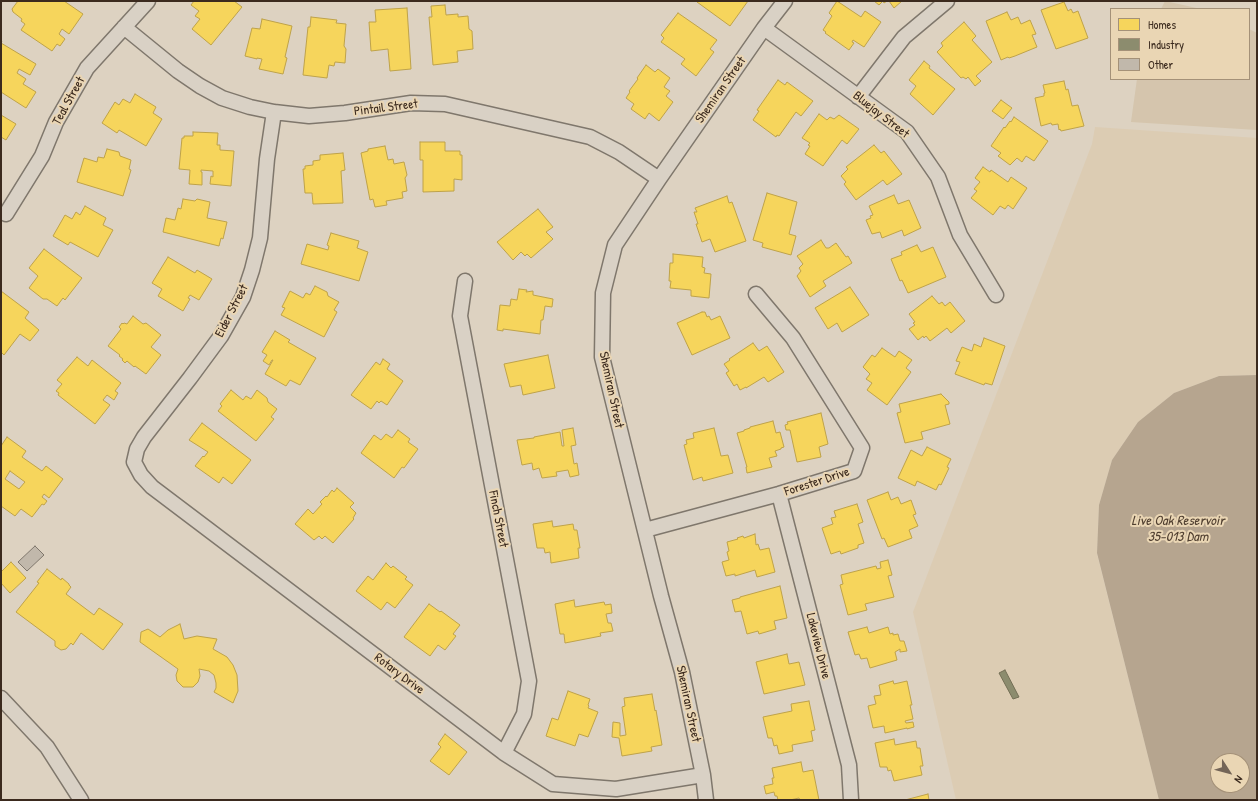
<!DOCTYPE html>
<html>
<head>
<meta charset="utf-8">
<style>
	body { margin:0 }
	#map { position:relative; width:1258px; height:801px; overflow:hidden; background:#ddd2c1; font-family:"Patrick Hand",sans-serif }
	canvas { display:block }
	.frame { position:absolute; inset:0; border:2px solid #3b2a1e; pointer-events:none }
	.legend { position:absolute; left:1110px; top:8px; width:140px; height:72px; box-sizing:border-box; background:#ead6b4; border:1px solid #a49178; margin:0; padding:5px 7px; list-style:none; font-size:12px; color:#3b2a1e }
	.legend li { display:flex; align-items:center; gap:8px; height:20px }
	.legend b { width:20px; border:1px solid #a49178 }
	.north { position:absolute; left:1210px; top:753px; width:40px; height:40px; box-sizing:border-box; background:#ead6b4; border:1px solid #a49178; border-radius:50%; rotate:126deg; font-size:11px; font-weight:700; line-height:16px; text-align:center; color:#3b2a1e }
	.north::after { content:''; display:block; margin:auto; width:14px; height:18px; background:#746557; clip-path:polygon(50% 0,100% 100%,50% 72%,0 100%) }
</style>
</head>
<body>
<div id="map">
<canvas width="1258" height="801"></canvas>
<div class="frame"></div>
<ul class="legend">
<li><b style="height:11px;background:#f6d55c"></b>Homes</li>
<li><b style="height:11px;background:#8c8c6e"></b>Industry</li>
<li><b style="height:11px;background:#c1b8ab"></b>Other</li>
</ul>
<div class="north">N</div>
</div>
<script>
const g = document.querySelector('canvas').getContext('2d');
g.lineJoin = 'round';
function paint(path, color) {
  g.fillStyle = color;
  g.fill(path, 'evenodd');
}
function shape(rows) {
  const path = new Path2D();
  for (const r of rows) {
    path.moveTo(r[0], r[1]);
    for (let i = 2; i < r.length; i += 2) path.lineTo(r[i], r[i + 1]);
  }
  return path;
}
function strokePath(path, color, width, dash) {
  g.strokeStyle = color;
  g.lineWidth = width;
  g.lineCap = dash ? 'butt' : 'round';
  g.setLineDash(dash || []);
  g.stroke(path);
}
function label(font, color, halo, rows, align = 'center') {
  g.font = font + ' "Patrick Hand",sans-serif';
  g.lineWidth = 4;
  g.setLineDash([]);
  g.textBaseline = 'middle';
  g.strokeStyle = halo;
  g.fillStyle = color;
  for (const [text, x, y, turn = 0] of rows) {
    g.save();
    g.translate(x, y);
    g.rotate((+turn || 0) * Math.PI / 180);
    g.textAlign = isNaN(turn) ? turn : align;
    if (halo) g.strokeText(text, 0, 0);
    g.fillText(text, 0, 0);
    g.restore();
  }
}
paint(shape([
	[1095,127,1257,138,1257,375,1219,376,1174,393,1138,422,1112,460,1099,505,1097,554,1159,800,956,800,913,612,1092,144]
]), '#dcccb3');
paint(shape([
	[1165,1,1201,9,1161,9],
	[1249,29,1257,33,1257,130,1131,122,1137,79,1249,79]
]), '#d5c5ad');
paint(shape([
	[1257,375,1257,800,1159,800,1097,553,1099,505,1112,460,1138,422,1174,393,1219,376],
	[1218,761,1242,761,1242,785,1218,785]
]), '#b6a58f');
const homes = shape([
	[18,1,64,1,83,14,69,34,62,29,59,34,65,39,60,46,57,44,52,51,21,30,25,24,21,21,22,19,13,12,12,9,18,1],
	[194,1,234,1,242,7,211,45,192,29,200,19,195,16,199,11,191,5,194,1],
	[698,1,748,1,730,26,697,2,698,1],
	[837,1,861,17,865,11,881,22,864,47,853,40,852,42,854,43,849,50,825,33,826,32,823,30,832,16,829,13,837,1],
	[874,1,887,1,884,3,883,1,879,5,874,1],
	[889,1,902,1,894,8,889,1],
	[1064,2,1068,11,1071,9,1073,13,1078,11,1088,38,1056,49,1041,10,1064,2],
	[445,5,446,15,458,14,458,17,468,16,469,29,472,31,473,49,457,51,458,62,433,65,429,17,432,17,431,6,445,5],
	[407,8,411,69,390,71,388,49,371,51,369,22,376,22,375,10,407,8],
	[1007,12,1011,20,1018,17,1021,24,1030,20,1036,34,1032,35,1037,47,1015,56,1009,58,1008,57,1001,60,986,21,1007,12],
	[678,13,717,40,710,49,714,52,696,76,681,64,685,59,661,42,664,38,661,35,678,13],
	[311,17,337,20,336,23,346,24,344,46,346,49,345,63,335,62,334,66,329,65,327,78,303,75,308,27,310,27,311,17],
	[262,19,292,26,285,57,287,58,283,74,259,69,262,59,257,58,257,59,245,56,252,28,260,29,262,19],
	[964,22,976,36,972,40,992,62,976,76,981,81,975,86,968,77,966,79,963,77,961,78,937,52,943,46,941,43,964,22],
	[1,41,2,41,1,43,36,64,30,75,19,69,17,73,26,79,23,84,36,92,26,108,1,92,1,41],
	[924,61,930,66,929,68,955,89,933,115,910,94,916,86,909,80,924,61],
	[646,65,655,72,658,69,670,78,664,87,670,91,666,96,673,102,659,121,649,113,645,119,631,109,634,104,626,98,630,92,629,91,638,79,637,78,646,65],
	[778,80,785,85,787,82,813,101,801,116,796,112,779,136,777,135,776,137,753,120,759,111,757,110,778,80],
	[1064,81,1066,90,1068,89,1072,106,1078,105,1084,126,1061,131,1060,129,1059,130,1058,124,1052,125,1051,123,1041,126,1035,98,1044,96,1044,93,1045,93,1043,85,1064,81],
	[135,94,156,107,153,113,162,119,146,146,119,130,117,133,102,123,115,102,119,105,123,99,130,103,135,94],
	[1001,100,1012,108,1003,119,992,111,1001,100],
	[819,114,827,120,830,117,834,119,839,115,859,129,847,144,842,140,823,166,805,154,810,146,808,145,810,143,802,138,819,114],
	[1,115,16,124,6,140,1,137,1,115],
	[1014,117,1048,141,1034,161,1026,156,1022,162,1017,158,1010,165,998,156,1001,153,991,146,1004,127,1005,128,1010,121,1011,122,1014,117],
	[193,132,218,133,217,145,220,145,220,150,234,151,231,186,210,184,211,176,213,177,213,171,201,170,201,172,202,172,202,185,189,184,190,170,179,169,182,138,184,138,184,136,193,136,193,132],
	[420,142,445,142,445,151,460,151,460,155,462,155,462,180,454,179,454,191,423,192,423,160,420,160,420,142],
	[874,145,881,153,884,151,902,174,887,185,883,180,856,200,844,184,846,182,841,176,848,169,846,167,874,145],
	[385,146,388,160,393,159,394,164,404,162,407,175,405,178,407,191,402,192,403,198,386,201,387,205,375,207,373,199,370,200,361,153,368,151,368,149,385,146],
	[107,149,119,152,120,156,131,160,129,169,131,170,123,196,77,182,84,158,97,162,98,157,104,158,107,149],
	[343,153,345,170,341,171,343,203,313,204,312,193,305,193,303,169,305,169,305,166,313,165,313,161,320,160,320,155,343,153],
	[983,167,990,172,991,170,1008,182,1011,177,1027,188,1013,209,1008,205,1005,209,1000,206,993,215,971,198,977,191,974,189,980,182,975,178,983,167],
	[767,193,797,202,789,234,796,236,791,255,762,247,763,243,753,240,767,193],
	[894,195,898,204,909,200,921,228,904,236,902,230,882,238,880,232,872,234,866,220,871,218,870,216,873,215,869,206,894,195],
	[727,196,729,203,732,202,746,241,715,252,710,239,702,242,696,224,698,224,694,212,697,212,695,208,727,196],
	[183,199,195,201,197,199,210,202,207,218,227,222,223,239,221,238,219,246,163,232,166,218,175,220,178,208,181,209,183,199],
	[85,206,106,218,103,225,113,230,98,257,70,242,68,245,53,236,65,215,72,219,76,212,80,215,85,206],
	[538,209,553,227,546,232,553,239,531,258,527,254,525,256,521,252,513,260,497,242,538,209],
	[331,233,359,241,357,248,368,252,359,281,301,264,307,244,328,250,329,246,327,245,331,233],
	[821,240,826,248,829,248,836,243,846,257,848,256,852,263,823,281,826,286,810,297,797,276,801,271,799,268,803,264,797,256,821,240],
	[917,245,921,252,933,247,946,277,908,293,902,280,900,281,891,259,902,255,901,252,917,245],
	[44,249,82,278,65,300,63,298,57,306,47,299,43,299,29,288,38,276,29,268,44,249],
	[673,254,703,257,702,267,705,268,704,273,711,274,709,298,691,296,691,290,670,288,671,281,669,281,670,263,673,263,673,254],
	[168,257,195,273,197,270,212,279,199,300,190,295,188,298,190,299,183,311,158,296,162,289,152,283,168,257],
	[315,286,327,292,328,296,339,302,334,310,337,312,324,337,281,315,285,308,282,307,290,291,303,298,306,293,310,295,315,286],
	[850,287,869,315,842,332,837,323,828,329,815,308,850,287],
	[519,289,527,290,526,292,533,291,533,295,553,299,552,307,545,306,543,320,541,320,540,334,503,329,503,331,497,330,500,305,510,306,511,299,517,300,519,289],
	[1,291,29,312,25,318,39,330,30,341,20,334,4,355,1,352,1,291],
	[932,296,939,304,942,302,945,306,950,302,965,321,951,333,947,328,930,341,926,336,924,338,923,336,918,340,909,329,915,325,913,323,915,322,909,314,932,296],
	[702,312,705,312,707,317,709,316,711,320,720,316,730,338,692,355,677,323,702,312],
	[133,316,143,324,146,323,161,335,151,347,161,355,146,374,135,366,134,367,127,361,125,363,122,360,123,359,119,356,120,355,108,346,121,329,119,327,122,323,123,324,124,323,127,324,133,316],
	[275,331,290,340,288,342,316,358,300,385,290,380,286,386,265,374,273,360,272,360,269,365,263,361,267,355,262,352,275,331],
	[984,338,1005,346,992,385,985,383,984,385,955,374,960,362,956,361,962,347,972,351,974,344,981,347,984,338],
	[753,343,759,351,767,346,784,372,768,382,764,377,746,388,746,387,740,390,737,384,734,386,726,373,729,371,724,364,730,360,729,359,753,343],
	[882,348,895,357,899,351,912,360,906,368,911,372,887,405,867,390,872,383,866,379,870,374,863,367,872,355,875,357,882,348],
	[548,355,555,388,523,395,521,385,510,387,504,364,548,355],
	[77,357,88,366,92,360,121,383,115,391,118,393,114,400,107,395,103,400,110,405,95,424,58,395,59,393,56,391,62,384,57,380,77,357],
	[383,359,390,364,387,369,403,381,387,405,381,401,379,403,377,401,371,409,351,395,376,362,380,365,383,359],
	[231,390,243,400,246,396,251,399,257,390,267,398,268,402,277,409,271,417,274,419,256,441,218,411,222,406,220,404,231,390],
	[941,394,949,402,949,404,945,405,950,424,921,432,923,439,905,443,897,413,901,412,899,404,941,394],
	[821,413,828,444,819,447,821,457,797,462,790,430,786,430,785,425,788,424,787,422,821,413],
	[773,421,776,433,780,432,784,447,781,448,781,449,775,451,777,456,769,458,772,467,747,473,746,467,747,467,737,433,744,431,744,430,750,428,750,427,773,421],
	[202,423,251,460,232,484,223,477,219,483,195,466,203,456,204,457,208,452,189,440,202,423],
	[573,428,576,445,571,446,574,464,577,463,579,475,570,477,568,470,556,472,557,476,542,478,539,468,533,470,532,463,522,465,517,440,534,438,534,437,560,432,562,446,564,446,562,430,573,428],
	[714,428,721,456,728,455,733,473,703,481,702,477,693,480,684,445,687,444,686,440,694,438,693,433,714,428],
	[398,430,410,439,408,442,418,449,404,468,402,467,394,478,361,453,374,435,381,440,386,434,392,438,398,430],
	[7,437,26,451,22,457,42,471,46,466,63,479,49,498,44,494,42,497,47,501,44,505,42,504,32,517,21,509,15,516,1,506,1,446,7,437],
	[10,471,25,482,19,489,5,479,10,471],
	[927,447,951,459,947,467,949,468,941,485,939,484,936,490,917,481,915,486,898,478,911,450,922,456,927,447],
	[337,488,354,503,350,507,356,513,353,518,354,519,333,543,325,536,322,539,319,536,314,540,295,524,308,509,313,514,322,504,320,502,326,496,327,497,332,490,334,492,337,488],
	[888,492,891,500,898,497,901,504,911,500,916,514,913,515,918,526,909,530,912,538,888,547,884,538,882,539,867,500,888,492],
	[857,504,863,522,858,524,864,543,858,545,858,548,841,554,840,551,831,554,822,528,833,524,831,518,836,517,834,511,857,504],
	[552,521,553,527,573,524,574,530,577,530,580,548,578,548,579,558,551,563,550,552,545,553,544,548,537,548,533,524,552,521],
	[755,534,756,545,758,544,760,550,769,548,775,572,757,577,755,570,735,576,735,574,726,576,722,562,729,560,727,552,729,551,727,542,738,539,737,538,743,536,744,538,755,534],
	[888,560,892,575,888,576,894,597,865,604,867,610,848,615,840,585,843,584,841,575,876,566,877,569,881,568,880,562,888,560],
	[11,562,26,578,10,593,1,583,1,572,11,562],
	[386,563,391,568,393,566,407,577,405,579,413,585,395,608,387,602,381,610,356,591,368,576,373,580,386,563],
	[47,569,61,580,62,578,69,584,69,585,71,587,66,594,94,615,99,608,123,624,103,650,81,633,73,645,71,643,66,649,61,650,55,646,55,641,16,612,39,583,37,582,47,569],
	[780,586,787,618,774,621,776,629,759,634,758,631,747,634,741,611,735,612,732,600,740,598,740,597,780,586],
	[574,600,575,607,604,602,605,605,611,604,612,613,606,614,608,623,611,623,613,631,600,633,601,636,565,643,564,634,560,634,555,604,574,600],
	[429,604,440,612,441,611,460,625,453,634,456,636,445,650,438,645,430,656,404,637,429,604],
	[180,624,184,639,197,636,217,639,213,649,227,657,233,665,237,675,238,691,233,703,214,692,216,688,216,683,214,675,209,671,199,669,200,676,198,682,193,687,183,687,177,681,176,675,178,669,140,642,141,632,148,629,160,637,168,630,180,624],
	[867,627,869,633,888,627,890,634,893,633,893,635,898,634,900,641,904,641,907,651,900,652,900,649,895,652,897,660,870,668,867,658,861,659,859,654,855,655,848,632,867,627],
	[787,654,789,664,799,662,805,685,764,694,756,662,787,654],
	[893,681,894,684,907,681,912,705,910,705,913,719,905,721,906,723,913,722,914,727,907,729,907,728,885,733,884,726,873,728,868,706,876,704,874,696,881,695,879,685,893,681],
	[568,691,590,699,588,705,589,706,588,708,598,712,588,737,579,734,575,746,546,736,552,718,558,720,568,691],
	[652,694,655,711,656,710,662,745,651,747,652,751,622,756,619,738,612,737,613,722,620,723,620,736,626,735,622,707,625,706,624,698,652,694],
	[809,701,815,730,811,731,813,741,792,745,793,751,779,754,777,745,774,746,772,738,768,738,763,717,792,711,791,704,809,701],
	[445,734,467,752,449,775,430,761,441,747,438,744,445,734],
	[894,739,895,745,916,741,917,748,920,748,923,766,920,766,922,775,894,781,891,770,888,771,887,767,880,767,875,743,894,739],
	[801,762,803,772,813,770,819,800,800,800,799,798,790,800,778,800,777,796,775,796,774,792,766,794,764,786,773,784,772,778,774,778,772,768,801,762],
	[928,794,929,800,905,800,928,794]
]);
paint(homes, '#f6d55c');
strokePath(homes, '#bea249', 1);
const industry = shape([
	[1005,670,1019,697,1013,699,999,673,1005,670]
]);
paint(industry, '#8c8c6e');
strokePath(industry, '#746f56', 1);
const building = shape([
	[35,546,44,555,27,571,18,562,35,546]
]);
paint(building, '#c1b8ab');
strokePath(building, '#7f776c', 1);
const minor = shape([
	[124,27,178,71,200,86,222,98,250,107,274,112,309,116,345,113,411,103,445,104,590,137,619,152,659,179],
	[764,28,907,132,938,177,960,235,996,295],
	[858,97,904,37,947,1],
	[274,112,267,159,260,238,252,270,243,297,221,336,190,378,144,437,137,449,134,462,141,475,152,487,504,753,553,784,616,789,703,775],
	[6,214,42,156,56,122,87,68,148,1],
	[465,281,460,316,529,681,524,714,504,753],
	[779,494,849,765,851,800],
	[645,530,779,494,854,471,862,448,793,338,756,294],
	[1,698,47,747,81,800],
	[706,800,703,775,682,672,661,596,602,357,603,293,615,245,659,179,764,28,785,1]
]);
strokePath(minor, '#7f776c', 17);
strokePath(minor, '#d9d1c5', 14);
label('13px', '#3b2a1e', '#ead6b4', [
	["Shemiran Street",721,90,-55],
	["Teal Street",69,101,-61],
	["Pintail Street",386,108,-7],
	["Bluejay Street",881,115,38],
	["Eider Street",232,311,-63],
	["Shemiran Street",611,390,78],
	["Forester Drive",817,482,-18],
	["Finch Street",498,519,79],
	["Lakeview Drive",818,646,76],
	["Rotary Drive",399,674,37],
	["Shemiran Street",688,704,78]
]);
label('italic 14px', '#503f30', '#ead6b4', [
	["Live Oak Reservoir",1178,521],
	["35-013 Dam",1178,537]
]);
</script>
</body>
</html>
